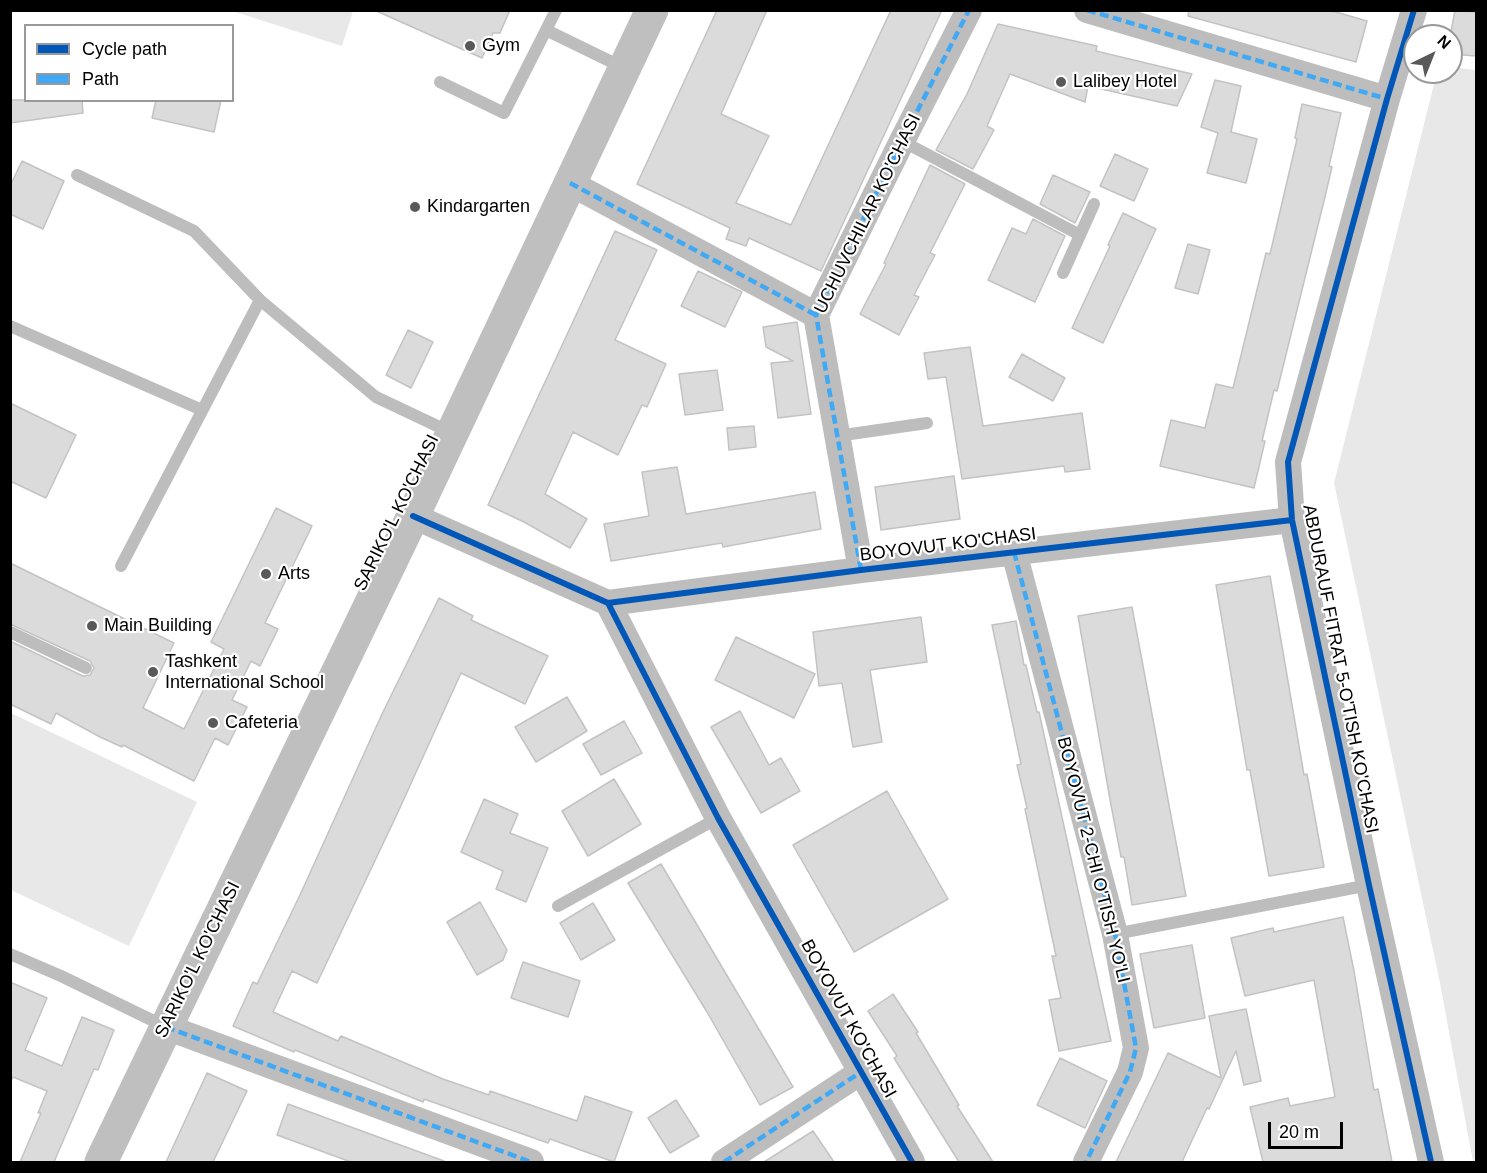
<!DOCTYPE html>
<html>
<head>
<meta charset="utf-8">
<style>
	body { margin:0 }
	#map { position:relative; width:1487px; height:1173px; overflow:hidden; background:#fff; font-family:Helvetica,sans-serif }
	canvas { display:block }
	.frame { position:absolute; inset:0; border:12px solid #000; pointer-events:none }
	.legend { position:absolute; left:24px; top:24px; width:210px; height:78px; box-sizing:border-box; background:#fff; border:2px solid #999; margin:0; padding:8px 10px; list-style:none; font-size:18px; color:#000 }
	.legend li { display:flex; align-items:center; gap:12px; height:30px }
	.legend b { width:30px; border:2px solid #999 }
	.north { position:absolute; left:1403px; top:24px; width:60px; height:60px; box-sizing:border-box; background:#fff; border:2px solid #999; border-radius:50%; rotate:43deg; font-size:16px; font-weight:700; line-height:24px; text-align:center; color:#000 }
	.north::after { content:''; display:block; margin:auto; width:21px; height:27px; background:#595959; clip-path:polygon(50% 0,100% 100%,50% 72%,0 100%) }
	.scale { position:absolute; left:1268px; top:1122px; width:75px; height:27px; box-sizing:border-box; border:3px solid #000; border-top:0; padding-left:8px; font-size:18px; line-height:21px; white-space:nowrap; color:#000; -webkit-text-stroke:4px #fff; paint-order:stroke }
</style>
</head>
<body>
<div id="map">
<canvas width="1487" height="1173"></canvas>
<div class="frame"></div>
<ul class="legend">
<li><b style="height:8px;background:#0057b8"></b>Cycle path</li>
<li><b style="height:8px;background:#3fa9f5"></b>Path</li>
</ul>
<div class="north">N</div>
<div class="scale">20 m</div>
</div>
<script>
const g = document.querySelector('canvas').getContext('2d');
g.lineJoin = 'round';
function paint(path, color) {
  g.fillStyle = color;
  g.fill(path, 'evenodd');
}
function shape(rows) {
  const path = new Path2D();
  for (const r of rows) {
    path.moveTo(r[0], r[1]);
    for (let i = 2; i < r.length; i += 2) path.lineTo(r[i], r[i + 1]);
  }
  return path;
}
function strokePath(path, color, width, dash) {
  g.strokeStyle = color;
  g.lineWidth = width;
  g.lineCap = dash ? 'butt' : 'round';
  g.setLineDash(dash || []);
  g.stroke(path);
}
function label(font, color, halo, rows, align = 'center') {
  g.font = font + ' Helvetica,sans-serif';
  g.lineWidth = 4.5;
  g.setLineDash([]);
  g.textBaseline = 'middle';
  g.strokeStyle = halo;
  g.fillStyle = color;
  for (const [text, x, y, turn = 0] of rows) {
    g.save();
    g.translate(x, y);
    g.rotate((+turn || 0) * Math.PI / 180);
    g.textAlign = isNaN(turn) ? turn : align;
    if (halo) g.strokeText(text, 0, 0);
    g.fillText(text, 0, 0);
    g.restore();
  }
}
paint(shape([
	[232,11,353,11,342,46],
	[1451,67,1476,70,1476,1162,1473,1162,1440,983,1334,483,1437,72,1451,72],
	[11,713,197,802,129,946,11,890]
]), '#e8e8e8');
const building = shape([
	[374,10,510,10,500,33,493,33,482,58,374,10],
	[717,10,767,10,721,114,769,136,736,203,791,225,891,10,942,10,821,271,749,238,746,246,726,239,730,228,637,184,717,10],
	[1189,10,1329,10,1367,21,1356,62,1188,16,1189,10],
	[1455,10,1476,12,1476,56,1451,54,1451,32,1455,10],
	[998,24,1097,46,1096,51,1192,74,1177,106,1088,86,1085,102,1010,74,987,126,994,130,973,169,936,150,967,94,998,24],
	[1215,80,1241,86,1231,132,1257,139,1246,183,1207,173,1218,133,1201,127,1215,80],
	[10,100,82,100,83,113,10,123,10,100],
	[156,100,221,100,214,132,152,118,156,100],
	[1302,104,1341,113,1329,166,1332,167,1324,201,1277,391,1274,390,1262,441,1265,441,1254,488,1160,466,1171,420,1205,428,1216,384,1233,388,1266,253,1270,254,1297,139,1295,138,1302,104],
	[1115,154,1148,169,1134,201,1100,186,1115,154],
	[22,161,64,181,43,229,10,214,10,186,22,161],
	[930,165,965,184,930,253,935,255,914,295,919,297,899,335,860,314,886,264,884,263,930,165],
	[1053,175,1090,192,1075,223,1040,204,1053,175],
	[1123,213,1156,229,1103,343,1072,328,1110,246,1108,245,1123,213],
	[1033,219,1065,236,1035,302,988,280,1012,228,1026,234,1033,219],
	[615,231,657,250,615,340,666,364,647,407,642,405,618,455,573,432,545,494,587,519,570,548,524,522,488,505,615,231],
	[1188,244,1210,250,1198,294,1175,288,1188,244],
	[698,271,742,292,725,327,681,306,698,271],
	[797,322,811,414,778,418,771,363,793,361,766,347,763,327,797,322],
	[408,330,433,342,411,388,386,375,408,330],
	[970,347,983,426,1082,413,1090,469,1065,472,1064,466,962,479,946,377,928,379,924,353,970,347],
	[1022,354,1065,378,1053,401,1009,377,1022,354],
	[717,370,723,410,685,415,679,374,717,370],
	[10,403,76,435,46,498,10,481,10,403],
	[754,426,756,447,729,450,727,428,754,426],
	[677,467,686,514,815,492,821,529,723,547,722,543,611,561,604,524,649,516,642,472,677,467],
	[954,476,960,519,881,530,875,487,954,476],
	[276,508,312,526,265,623,278,629,260,666,251,661,232,700,247,707,228,745,215,738,194,781,123,745,122,747,100,737,56,713,51,724,10,704,10,641,83,676,90,675,94,668,90,661,10,624,10,563,174,643,143,708,184,729,224,649,211,642,276,508],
	[1270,576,1304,775,1307,774,1324,867,1269,876,1250,770,1247,770,1216,585,1270,576],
	[439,598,473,616,471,620,548,656,525,704,461,673,399,810,317,983,292,971,273,1012,338,1041,341,1036,443,1079,489,1095,490,1091,577,1121,585,1096,632,1112,614,1162,550,1139,548,1143,424,1099,423,1102,295,1050,294,1052,233,1026,253,982,257,984,300,895,382,714,439,598],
	[1132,607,1186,896,1132,905,1124,857,1121,857,1111,805,1078,616,1132,607],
	[921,617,927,662,870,670,882,742,853,747,842,683,819,686,813,632,921,617],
	[1016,621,1024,665,1026,665,1037,712,1039,712,1111,1041,1059,1051,1049,1000,1061,998,1052,956,1056,956,1025,809,1027,808,1017,765,1021,764,992,625,1016,621],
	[736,637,815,674,794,718,715,680,736,637],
	[567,697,587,731,536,762,515,727,567,697],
	[740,711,769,765,781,758,800,791,761,813,711,727,740,711],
	[624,721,642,753,601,775,583,744,624,721],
	[614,779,641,824,588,856,562,811,614,779],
	[887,791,948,899,854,952,793,845,887,791],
	[484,799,518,814,510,833,548,848,526,902,496,889,503,871,461,852,484,799],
	[661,864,793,1087,760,1105,707,1012,628,883,661,864],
	[480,902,507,950,503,960,477,975,447,922,480,902],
	[593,903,615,940,581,960,560,923,593,903],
	[1343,917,1354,971,1374,1090,1378,1089,1392,1162,1263,1162,1250,1107,1288,1098,1290,1106,1335,1097,1314,980,1245,996,1231,938,1273,928,1274,932,1343,917],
	[1192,945,1205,1018,1154,1028,1140,954,1192,945],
	[523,962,580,981,568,1017,511,998,523,962],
	[10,982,47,998,25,1050,62,1066,82,1017,114,1030,98,1070,94,1069,54,1162,20,1162,41,1113,38,1113,47,1091,13,1077,10,1083,10,982],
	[893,994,918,1032,916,1033,959,1105,957,1106,993,1162,959,1162,894,1058,897,1056,868,1011,893,994],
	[1246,1009,1261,1081,1244,1085,1236,1051,1209,1109,1207,1108,1182,1162,1116,1162,1168,1053,1221,1078,1209,1016,1246,1009],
	[1060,1058,1107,1081,1085,1128,1037,1105,1060,1058],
	[207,1073,247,1091,213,1162,166,1162,207,1073],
	[676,1100,699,1136,670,1153,648,1118,676,1100],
	[288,1104,444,1161,444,1162,351,1162,277,1135,288,1104],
	[813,1131,834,1162,764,1162,813,1131]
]);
paint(building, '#dbdbdb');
strokePath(building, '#c3c3c3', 1.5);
strokePath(shape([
	[556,10,546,30,624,68],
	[440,82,504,113,546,30],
	[902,141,1080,235],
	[77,175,194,231,260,300,121,566],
	[1063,273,1094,204],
	[260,300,376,397,450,432],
	[10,326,202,410],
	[837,436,927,423],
	[10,632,86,668],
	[558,906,718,818],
	[1115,934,1369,885],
	[10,954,61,976,164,1026]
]), '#bdbdbd', 12);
strokePath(shape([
	[1087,10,1387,99],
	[1414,10,1387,99,1288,462,1292,520,1369,885,1431,1162],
	[570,183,816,315],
	[413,516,608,603,718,818,912,1162],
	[1014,552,1115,934,1136,1048,1130,1072,1086,1162],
	[861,570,816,315,902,141,969,10],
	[608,603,861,570,1292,520],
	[166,1027,531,1162],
	[724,1162,861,1072]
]), '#bdbdbd', 26);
strokePath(shape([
	[101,1162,413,516,652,10]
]), '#bfbfbf', 33);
strokePath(shape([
	[1087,10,1387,99],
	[570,183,816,315],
	[1014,552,1115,934,1136,1048,1130,1072,1086,1162],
	[861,570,816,315,902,141,969,10],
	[166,1027,531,1162],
	[724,1162,861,1072]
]), '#3fa9f5', 4.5, [9, 4.5]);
strokePath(shape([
	[1414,10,1387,99,1288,462,1292,520,1369,885,1431,1162],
	[413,516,608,603,718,818,912,1162],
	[608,603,861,570,1292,520]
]), '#0057b8', 6);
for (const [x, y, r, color] of [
	[470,46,6,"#595959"],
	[1061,82,6,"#595959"],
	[415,207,6,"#595959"],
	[266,574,6,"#595959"],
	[92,626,6,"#595959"],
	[153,672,6,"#595959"],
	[213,723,6,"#595959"]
]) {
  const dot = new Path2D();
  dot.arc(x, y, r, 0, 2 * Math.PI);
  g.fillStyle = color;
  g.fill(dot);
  strokePath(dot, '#fff', 2);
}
label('18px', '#000', '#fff', [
	["Gym",482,46],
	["Lalibey Hotel",1073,82],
	["Kindargarten",427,207],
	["Arts",278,574],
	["Main Building",104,626],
	["Tashkent",165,662],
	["International School",165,683],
	["Cafeteria",225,723]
], 'left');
label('18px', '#000', '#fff', [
	["UCHUVCHILAR KO'CHASI",868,214,-64],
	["SARIKO'L KO'CHASI",397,513,-64],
	["BOYOVUT KO'CHASI",948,545,-7],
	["ABDURAUF FITRAT 5-O'TISH KO'CHASI",1340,669,79],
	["BOYOVUT 2-CHI O'TISH YO'LI",1093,860,76],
	["SARIKO'L KO'CHASI",198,960,-64],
	["BOYOVUT KO'CHASI",848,1019,61]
]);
</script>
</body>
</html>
